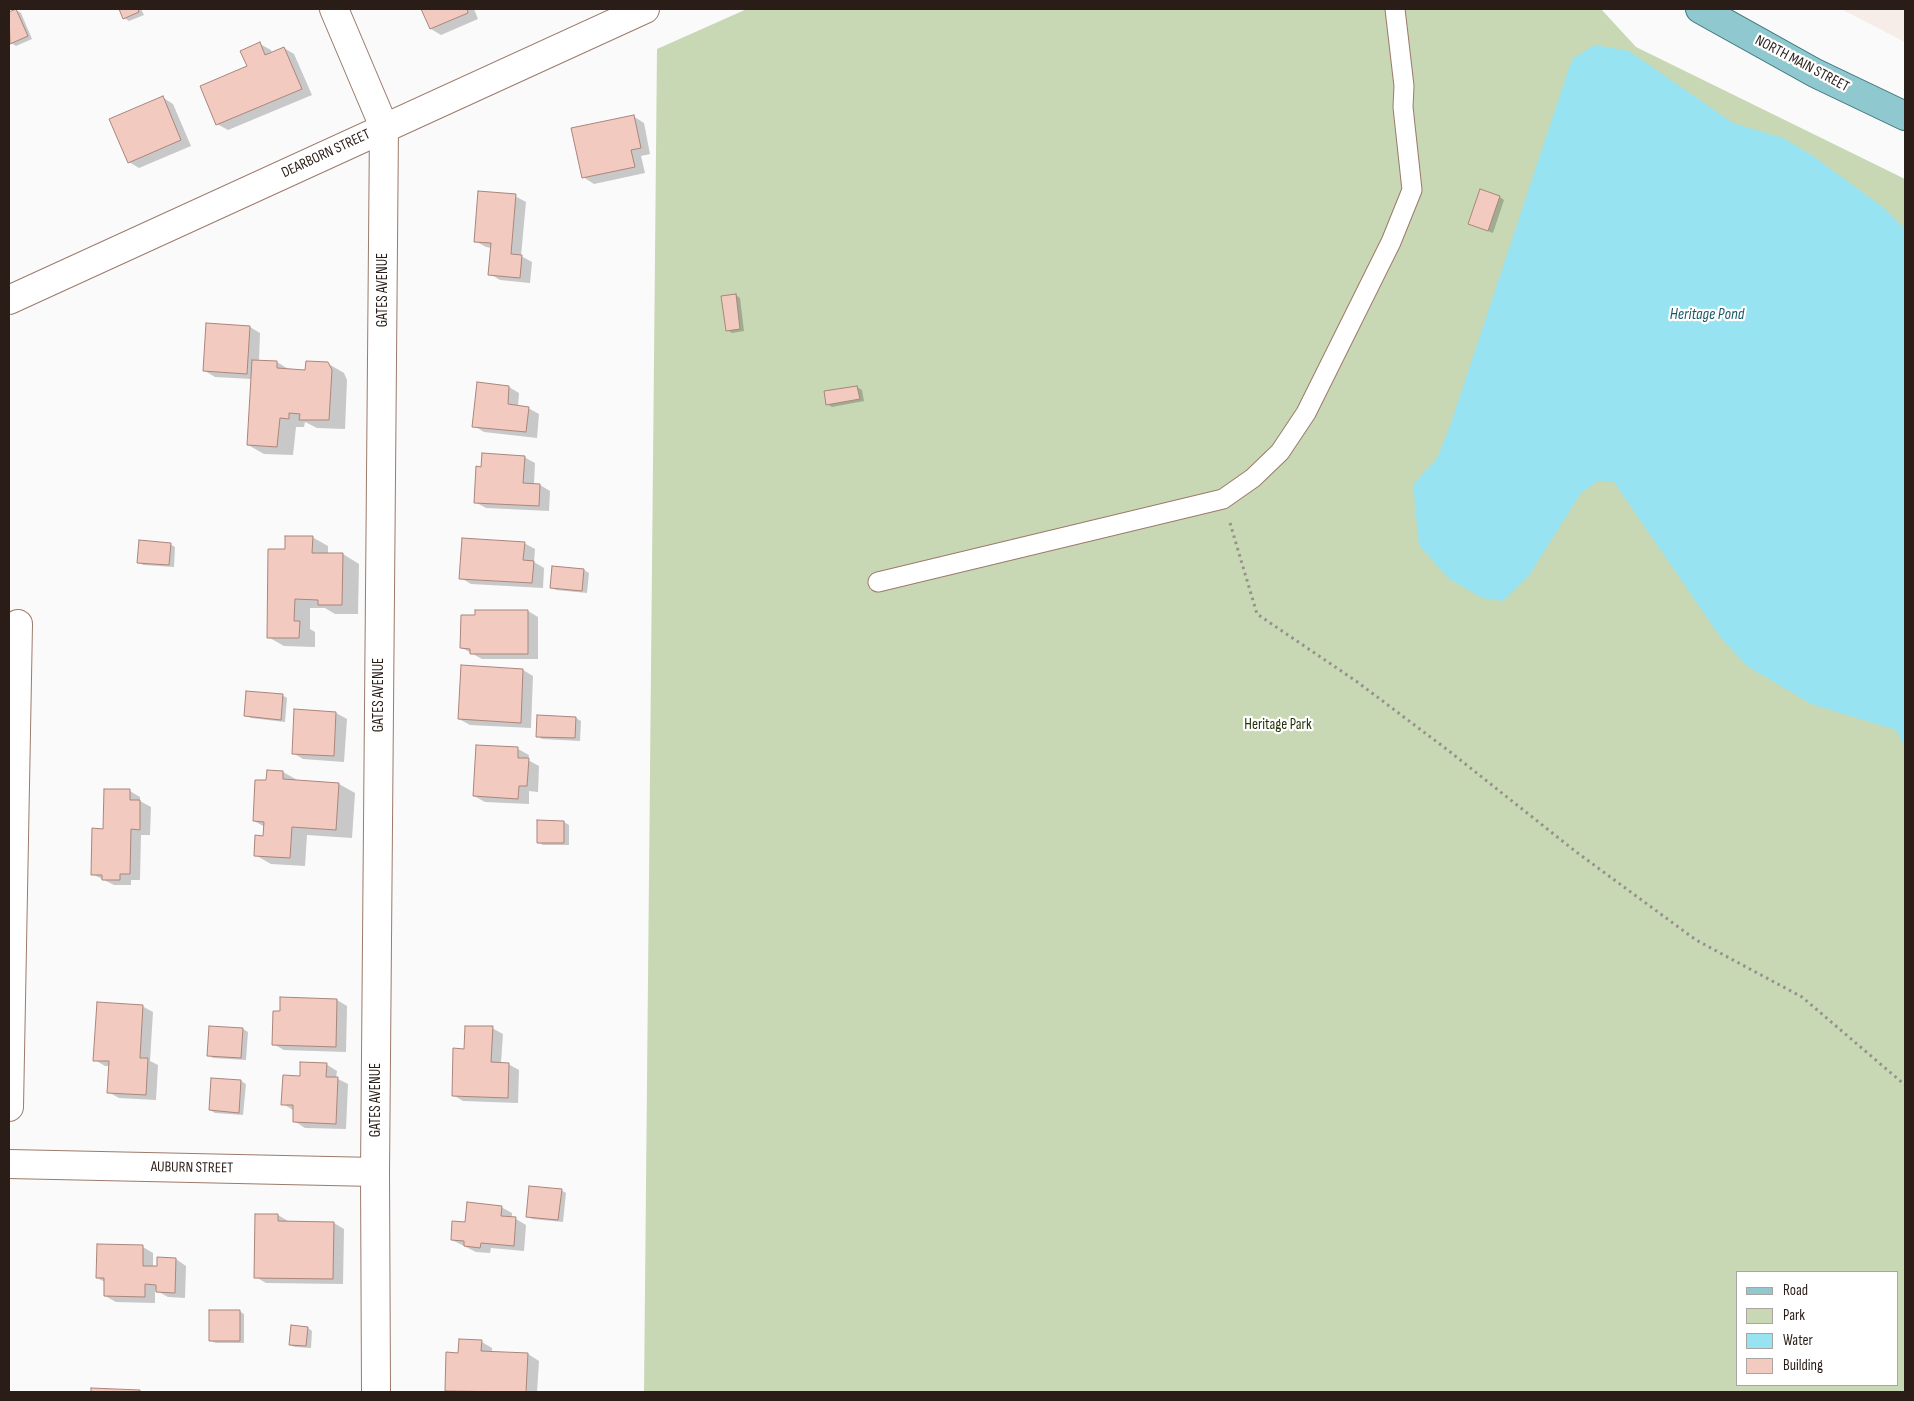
<!DOCTYPE html>
<html>
<head>
<meta charset="utf-8">
<style>
	body { margin:0 }
	#map { position:relative; width:1914px; height:1401px; overflow:hidden; background:#fafafa; font-family:"Sofia Sans Condensed",sans-serif }
	canvas { display:block }
	.frame { position:absolute; inset:0; border:10px solid #2a1d17; pointer-events:none }
	.legend { position:absolute; left:1736px; top:1271px; width:162px; height:115px; box-sizing:border-box; background:#fff; border:1px solid #aaa5a2; margin:0; padding:6px 9px; list-style:none; font-size:15px; color:#2a1d17 }
	.legend li { display:flex; align-items:center; gap:10px; height:25px }
	.legend b { width:25px; border:1px solid #aaa5a2 }
</style>
</head>
<body>
<div id="map">
<canvas width="1914" height="1401"></canvas>
<div class="frame"></div>
<ul class="legend">
<li><b style="height:6px;background:#90c8d0"></b>Road</li>
<li><b style="height:14px;background:#c8d7b4"></b>Park</li>
<li><b style="height:14px;background:#97e3f2"></b>Water</li>
<li><b style="height:14px;background:#f3cac0"></b>Building</li>
</ul>
</div>
<script>
const g = document.querySelector('canvas').getContext('2d');
g.lineJoin = 'round';
function paint(path, color) {
  g.fillStyle = color;
  g.fill(path, 'evenodd');
}
function shape(rows) {
  const path = new Path2D();
  for (const r of rows) {
    path.moveTo(r[0], r[1]);
    for (let i = 2; i < r.length; i += 2) path.lineTo(r[i], r[i + 1]);
  }
  return path;
}
function strokePath(path, color, width, dash) {
  g.strokeStyle = color;
  g.lineWidth = width;
  g.lineCap = dash ? 'butt' : 'round';
  g.setLineDash(dash || []);
  g.stroke(path);
}
function label(font, color, halo, rows, align = 'center') {
  g.font = font + ' "Sofia Sans Condensed",sans-serif';
  g.lineWidth = 4.5;
  g.setLineDash([]);
  g.textBaseline = 'middle';
  g.strokeStyle = halo;
  g.fillStyle = color;
  for (const [text, x, y, turn = 0] of rows) {
    g.save();
    g.translate(x, y);
    g.rotate((+turn || 0) * Math.PI / 180);
    g.textAlign = isNaN(turn) ? turn : align;
    if (halo) g.strokeText(text, 0, 0);
    g.fillText(text, 0, 0);
    g.restore();
  }
}
paint(shape([
	[1841,9,1905,9,1905,42]
]), '#f6ece8');
paint(shape([
	[747,9,1601,9,1636,47,1905,179,1905,1392,644,1392,657,49],
	[1738,1272,1898,1272,1898,1385,1738,1385]
]), '#c8d7b4');
paint(shape([
	[1595,45,1629,51,1733,123,1783,138,1813,156,1884,208,1905,229,1905,748,1896,730,1811,704,1747,666,1721,638,1614,482,1598,481,1581,493,1528,577,1503,601,1482,598,1448,578,1419,545,1413,485,1437,458,1450,426,1572,59]
]), '#97e3f2');
paint(shape([
	[120,9,141,9,144,15,129,21,124,18],
	[423,9,474,9,478,19,441,35,431,29],
	[16,10,21,13,32,39,16,46,11,43,9,39,9,13],
	[260,44,271,50,272,53,284,48,294,54,312,95,228,130,217,124],
	[162,97,173,104,191,146,139,168,129,162],
	[633,116,644,123,650,154,641,156,645,173,594,184,583,177],
	[515,196,526,202,521,256,532,262,530,283,500,280,490,274,492,248,486,247,475,241],
	[1500,197,1504,200,1493,233,1469,224],
	[736,295,740,298,744,331,732,333,727,330],
	[250,327,260,333,259,361,277,362,290,370,306,371,327,363,344,373,347,380,345,429,317,428,305,422,304,427,296,427,293,455,264,454,248,445,252,379,215,377,205,371],
	[509,387,519,393,518,407,528,408,539,414,537,438,484,432,474,426],
	[857,387,862,390,864,401,832,407,827,404],
	[524,457,535,463,534,484,540,485,550,491,549,511,486,508,475,502,482,468],
	[312,537,328,546,328,554,343,554,359,564,358,614,335,614,325,608,310,608,310,629,315,632,315,647,284,646,268,637,286,551],
	[524,543,535,549,534,562,544,568,543,588,471,584,461,578],
	[170,544,175,547,174,567,143,565,139,562],
	[584,570,589,573,587,593,556,590,552,587],
	[528,611,538,617,538,659,482,659,462,648],
	[523,670,533,676,531,728,470,725,459,719],
	[282,695,287,698,285,722,251,718,246,715],
	[295,710,336,713,347,719,344,762,303,759,293,753],
	[538,716,576,718,581,721,580,741,542,739,537,736],
	[477,746,518,749,529,755,528,760,539,766,538,792,529,791,529,804,485,802,474,796],
	[283,772,299,781,339,784,355,793,352,838,307,835,305,866,271,864,255,855,264,837,265,827,254,821,267,782],
	[130,791,140,797,140,801,151,807,150,835,141,835,140,880,131,880,131,885,114,885,92,874,104,830],
	[538,821,564,822,569,825,569,845,543,845,538,842],
	[337,1000,347,1006,346,1052,284,1050,273,1044,281,1012],
	[142,1006,153,1012,150,1061,158,1065,156,1100,119,1098,108,1092,110,1066,105,1066,95,1060],
	[210,1027,243,1029,248,1032,246,1060,213,1058,209,1055],
	[492,1028,503,1034,501,1063,508,1064,519,1070,518,1103,463,1101,453,1095,465,1050],
	[326,1064,337,1071,336,1078,348,1084,346,1129,305,1128,294,1121,293,1110,283,1104,301,1077],
	[241,1081,246,1084,243,1115,215,1113,210,1110],
	[561,1190,566,1193,563,1222,532,1219,527,1216],
	[501,1207,512,1213,512,1218,516,1219,526,1225,524,1251,491,1248,490,1253,476,1252,452,1240,466,1223],
	[278,1215,288,1221,334,1223,344,1229,343,1284,266,1283,256,1277],
	[143,1247,153,1253,153,1267,159,1268,176,1259,186,1266,185,1298,168,1297,155,1290,155,1303,116,1302,105,1296,105,1282,97,1278],
	[239,1311,244,1314,244,1343,216,1343,211,1341],
	[308,1328,312,1331,311,1348,295,1347,290,1345],
	[482,1342,492,1348,492,1353,528,1354,539,1361,537,1392,450,1392,446,1390,459,1354]
]), '#0003');
const building = shape([
	[16,9,28,36,10,44,9,12,16,9],
	[119,9,138,9,139,12,123,19,119,9],
	[421,9,467,9,468,13,430,29,421,9],
	[260,42,265,55,284,47,302,89,216,125,200,86,247,66,240,51,260,42],
	[163,96,181,140,128,163,109,119,163,96],
	[634,115,641,148,631,150,635,167,582,178,571,128,634,115],
	[1480,189,1500,196,1488,231,1468,224,1480,189],
	[478,191,516,194,511,254,522,255,520,278,488,275,491,243,474,242,478,191],
	[736,294,740,329,726,331,721,296,736,294],
	[206,323,250,326,247,374,203,371,206,323],
	[252,360,277,361,277,368,305,370,306,361,328,362,332,370,329,420,299,420,300,414,289,413,289,419,280,418,277,447,247,445,252,360],
	[477,382,509,386,508,404,529,407,526,432,472,427,477,382],
	[857,386,860,399,826,405,824,391,857,386],
	[482,453,525,456,523,483,540,484,539,506,474,503,476,466,481,467,482,453],
	[285,536,313,536,312,553,343,553,342,605,318,605,318,600,295,599,294,621,300,621,299,638,267,638,268,549,285,549,285,536],
	[462,538,525,542,523,560,534,561,532,583,459,579,462,538],
	[139,540,171,543,169,565,137,563,139,540],
	[552,566,584,569,582,591,550,588,552,566],
	[475,610,528,610,528,654,470,654,470,649,460,648,461,615,475,615,475,610],
	[461,665,523,669,521,723,458,719,461,665],
	[246,691,283,694,281,720,244,716,246,691],
	[294,709,336,712,334,756,292,754,294,709],
	[537,715,576,717,575,738,536,737,537,715],
	[476,745,518,747,518,758,529,758,527,786,519,786,518,799,473,796,476,745],
	[267,770,283,771,283,779,339,783,336,830,292,827,290,858,254,856,255,835,263,836,264,822,253,821,255,780,266,780,267,770],
	[104,789,130,789,130,800,140,800,140,830,131,829,130,874,120,874,120,880,102,880,102,875,91,875,92,828,103,829,104,789],
	[537,820,564,821,564,843,537,843,537,820],
	[280,997,337,999,336,1047,272,1045,273,1011,280,1011,280,997],
	[97,1002,143,1005,140,1058,148,1058,146,1095,107,1093,109,1061,93,1061,97,1002],
	[209,1026,243,1028,241,1058,207,1056,209,1026],
	[465,1026,493,1026,491,1062,509,1063,508,1098,452,1096,453,1048,464,1049,465,1026],
	[300,1062,327,1063,326,1077,338,1077,336,1124,293,1122,293,1105,281,1105,283,1075,300,1076,300,1062],
	[211,1078,241,1080,239,1113,209,1110,211,1078],
	[529,1186,562,1189,558,1220,526,1217,529,1186],
	[467,1202,502,1206,501,1216,516,1217,514,1246,481,1243,480,1248,464,1246,464,1241,451,1240,452,1221,465,1222,467,1202],
	[255,1214,278,1214,278,1221,334,1222,333,1279,254,1278,255,1214],
	[97,1244,143,1245,143,1266,157,1266,157,1257,176,1258,175,1293,156,1292,156,1285,145,1284,145,1297,104,1296,104,1278,96,1278,97,1244],
	[209,1310,240,1310,240,1341,209,1341,209,1310],
	[291,1325,308,1327,306,1346,289,1345,291,1325],
	[459,1339,482,1340,481,1351,528,1353,526,1392,445,1391,446,1352,458,1353,459,1339],
	[91,1388,140,1390,140,1392,91,1392,91,1388]
]);
paint(building, '#f3cac0');
strokePath(building, '#aa857b', 1);
const service = shape([
	[878,582,1223,499,1253,478,1280,452,1306,413,1391,242,1412,190,1403,107,1404,86,1395,9]
]);
const minor = shape([
	[334,9,384,127,375,1172,376,1392],
	[9,300,645,9],
	[9,1107,18,624],
	[9,1164,375,1172]
]);
const primary = shape([
	[1700,9,1815,73,1905,116]
]);
strokePath(service, '#9c7a6b', 21);
strokePath(minor, '#9c7a6b', 30);
strokePath(primary, '#3c757a', 30);
strokePath(shape([
	[1230,523,1257,614,1356,681,1449,751,1575,851,1696,940,1802,997,1905,1085]
]), '#97918e', 3, [2.5, 4]);
strokePath(service, '#fff', 19);
strokePath(minor, '#fff', 28);
strokePath(primary, '#90c8d0', 28);
label('15px', '#2a1d17', '#fff', [
	["NORTH MAIN STREET",1802,64,28],
	["DEARBORN STREET",326,154,-25],
	["GATES AVENUE",383,290,-90],
	["GATES AVENUE",379,695,-90],
	["GATES AVENUE",376,1100,-90],
	["AUBURN STREET",192,1168,1]
]);
label('15px', '#25330a', '#fff', [
	["Heritage Park",1278,725]
]);
label('italic 16px', '#1a5964', '#fff', [
	["Heritage Pond",1707,315]
]);
</script>
</body>
</html>
